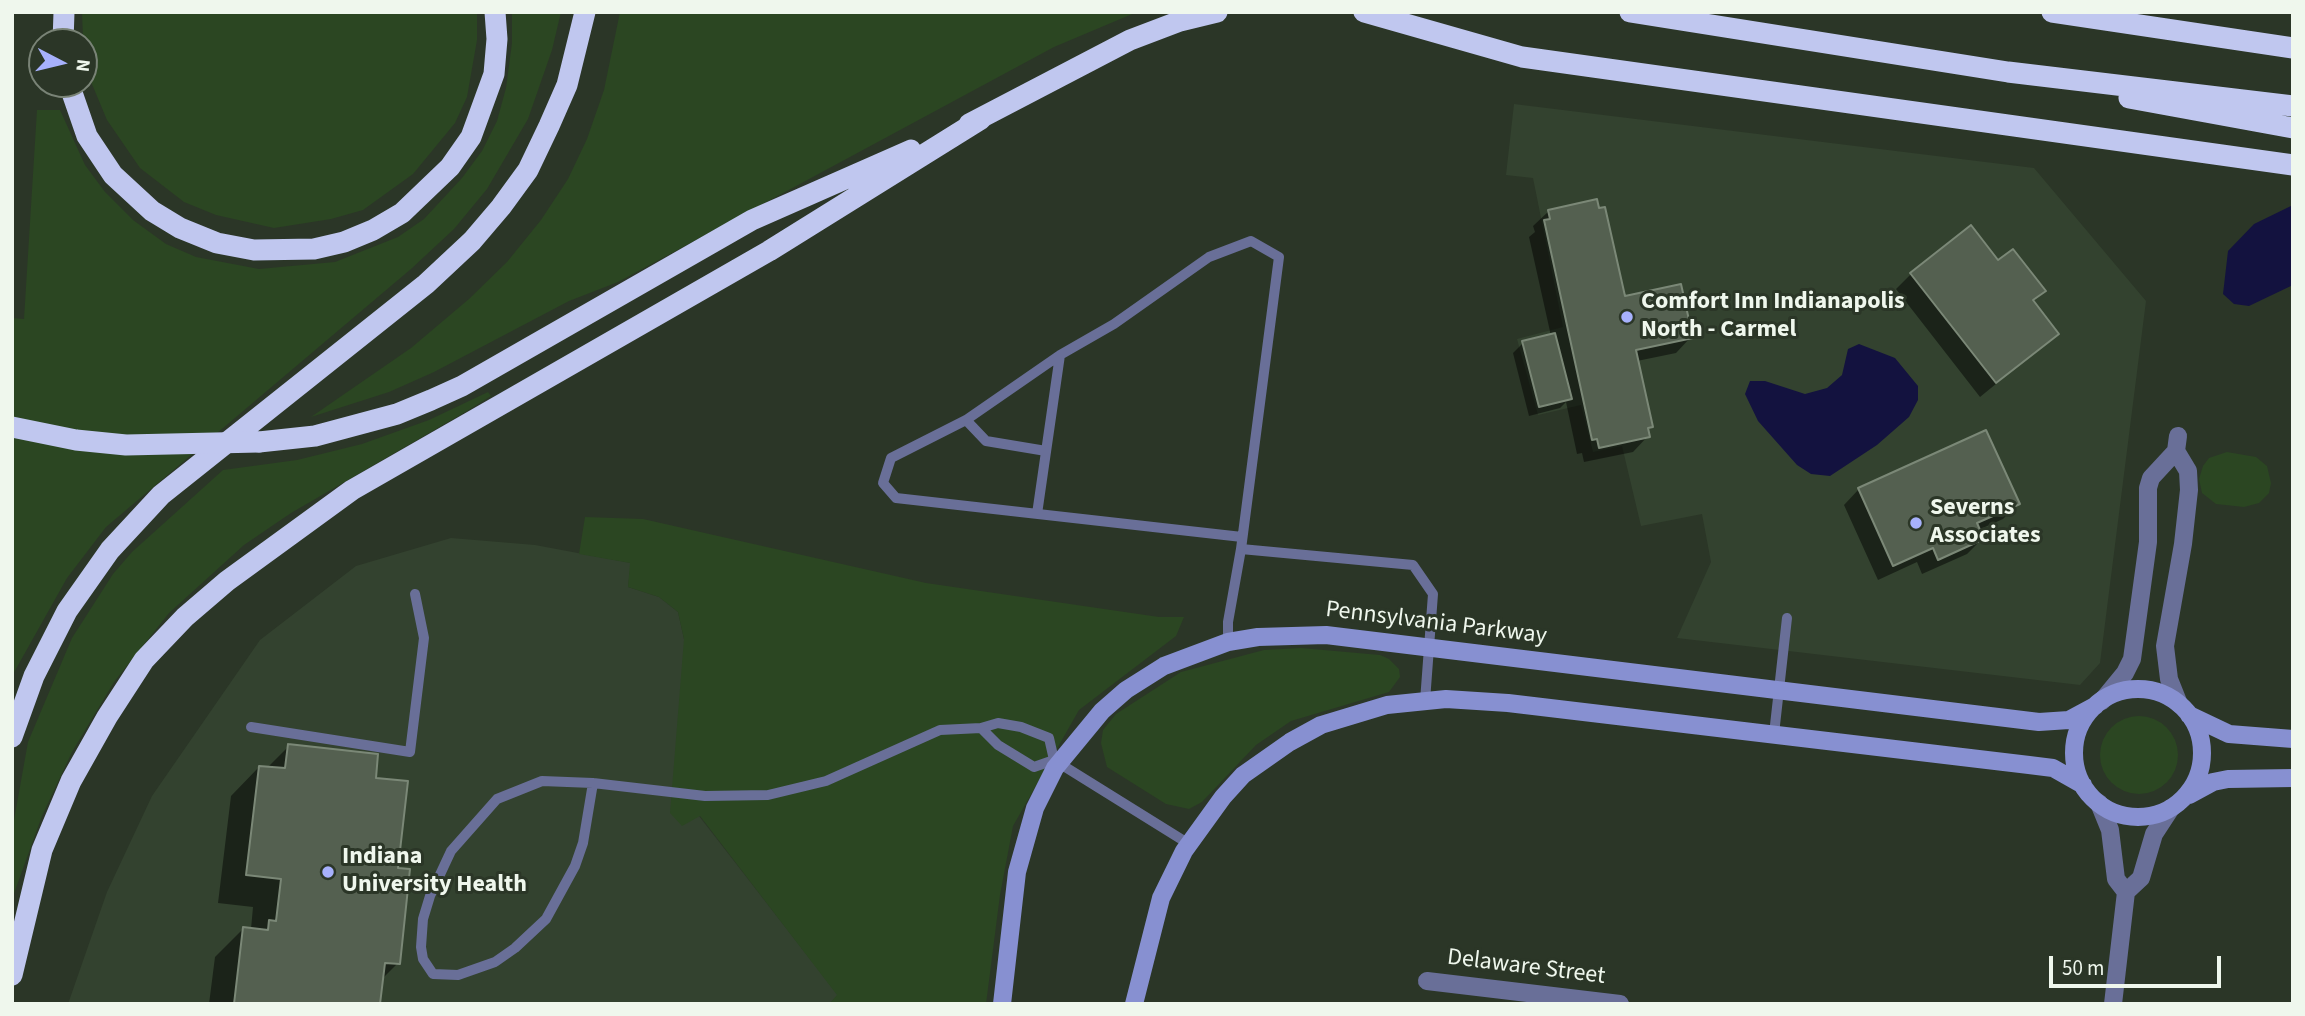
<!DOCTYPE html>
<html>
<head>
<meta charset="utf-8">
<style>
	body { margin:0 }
	#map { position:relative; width:2305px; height:1016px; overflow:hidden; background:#2b3627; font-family:"Source Sans 3",sans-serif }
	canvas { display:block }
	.frame { position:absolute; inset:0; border:14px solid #eff7ed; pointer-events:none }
	.north { position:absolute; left:28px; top:28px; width:70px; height:70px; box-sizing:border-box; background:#2b3627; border:2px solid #798376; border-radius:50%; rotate:97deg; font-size:19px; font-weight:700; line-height:28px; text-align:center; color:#eff7ed }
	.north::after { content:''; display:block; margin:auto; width:24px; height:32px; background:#a7b1fc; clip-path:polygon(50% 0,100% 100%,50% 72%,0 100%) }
	.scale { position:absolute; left:2049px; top:956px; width:172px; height:32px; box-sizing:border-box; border:4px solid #eff7ed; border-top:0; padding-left:9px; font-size:21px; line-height:24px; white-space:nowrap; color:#eff7ed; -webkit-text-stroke:5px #2b3627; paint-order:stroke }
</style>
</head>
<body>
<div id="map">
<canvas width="2305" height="1016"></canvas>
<div class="frame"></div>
<div class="north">N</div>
<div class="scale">50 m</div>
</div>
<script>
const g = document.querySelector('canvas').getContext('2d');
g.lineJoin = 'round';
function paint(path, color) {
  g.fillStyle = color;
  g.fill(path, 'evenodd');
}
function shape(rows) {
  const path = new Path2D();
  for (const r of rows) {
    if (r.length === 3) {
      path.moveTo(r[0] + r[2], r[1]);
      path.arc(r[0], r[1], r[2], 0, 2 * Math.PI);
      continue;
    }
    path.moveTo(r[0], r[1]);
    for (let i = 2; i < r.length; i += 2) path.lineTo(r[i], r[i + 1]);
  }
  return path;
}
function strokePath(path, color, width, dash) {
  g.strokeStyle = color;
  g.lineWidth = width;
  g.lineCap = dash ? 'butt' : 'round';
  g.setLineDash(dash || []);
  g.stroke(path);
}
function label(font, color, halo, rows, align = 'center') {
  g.font = font + ' "Source Sans 3",sans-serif';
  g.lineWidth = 6;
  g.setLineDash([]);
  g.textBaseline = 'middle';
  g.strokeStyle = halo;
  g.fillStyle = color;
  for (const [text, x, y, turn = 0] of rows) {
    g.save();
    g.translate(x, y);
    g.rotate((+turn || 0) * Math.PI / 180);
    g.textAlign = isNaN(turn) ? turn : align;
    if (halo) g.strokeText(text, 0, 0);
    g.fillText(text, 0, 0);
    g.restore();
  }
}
paint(shape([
	[1514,104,2034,168,2146,301,2100,663,2080,685,1677,638,1711,562,1702,514,1641,526,1622,446,1593,452,1581,405,1538,415,1517,339,1563,327,1533,178,1506,175],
	[451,538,535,545,631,563,628,587,659,597,678,612,684,639,699,816,838,995,829,1004,68,1004,107,892,152,796,260,640,356,566]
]), '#33422f');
paint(shape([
	[82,12,477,12,477,40,467,97,455,123,413,174,363,210,331,219,274,228,216,215,184,202,140,168,107,120,84,65],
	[512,12,561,12,552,50,528,119,487,189,454,229,411,269,106,527,67,578,12,676,12,318,24,319,37,110,60,110,85,165,105,192,133,220,166,244,196,257,259,269,335,262,398,237,424,219,462,178,482,151,497,121,506,88,512,43],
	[620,12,1137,12,1054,47,618,282,569,301,434,372,389,392,311,417,411,348,469,299,507,262,541,220,568,179,587,139,604,90],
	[488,392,491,396,467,411,291,513,244,545,169,613,114,682,72,752,42,816,12,899,12,831,28,742,72,638,113,574,132,552,223,470,297,460,362,444,429,420],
	[2227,452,2256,457,2267,466,2271,483,2269,493,2259,503,2244,507,2216,504,2202,493,2199,479,2203,466,2209,458],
	[585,517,643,519,926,583,1159,617,1184,617,1176,636,1079,710,1013,826,1000,895,986,1004,829,1004,837,995,700,816,682,826,670,813,684,639,678,612,659,597,628,587,630,563,579,554],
	[1301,648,1380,655,1389,659,1399,669,1400,677,1389,692,1291,721,1256,745,1202,802,1189,809,1166,804,1107,767,1101,743,1103,730,1116,714,1181,672,1264,650],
	[2139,755,39]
]), '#2b4622');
paint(shape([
	[2293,205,2293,285,2249,306,2234,304,2223,294,2228,251,2254,224],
	[1859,344,1895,358,1918,386,1918,400,1909,417,1877,445,1830,476,1811,474,1797,465,1758,421,1745,394,1750,381,1765,381,1805,394,1827,388,1842,375,1848,349]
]), '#13123f');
paint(shape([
	[1549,211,1623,298,1691,337,1676,353,1637,361,1651,426,1647,430,1648,436,1633,452,1584,462,1582,453,1577,454,1566,402,1560,408,1529,416,1513,353,1523,343,1551,336,1529,237,1535,232,1533,226],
	[1998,263,2043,291,2032,302,2057,334,1980,397,1896,289,1911,274],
	[1859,489,2018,504,2003,519,1978,530,1982,539,1967,554,1922,574,1917,562,1878,580,1844,505],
	[289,746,374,779,396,870,398,963,381,980,379,1004,209,1004,215,957,243,929,251,929,253,907,218,903,231,796,259,767,267,768]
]), '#0007');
const building = shape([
	[1597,199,1599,208,1605,207,1625,296,1681,284,1693,338,1636,350,1653,427,1648,428,1650,437,1599,448,1597,439,1592,440,1544,220,1550,219,1548,210,1597,199],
	[1971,225,1998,260,2013,249,2046,291,2033,300,2059,334,1996,383,1910,273,1971,225],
	[1555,333,1572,399,1539,407,1522,341,1555,333],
	[1986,430,2020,504,1977,523,1984,539,1938,560,1933,548,1893,566,1858,488,1986,430],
	[288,744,378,754,376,778,408,781,398,868,410,869,400,964,385,963,380,1004,234,1004,243,927,268,930,269,920,276,921,281,879,246,875,259,766,285,768,288,744]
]);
paint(building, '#546050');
strokePath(building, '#7b8877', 2);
strokePath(shape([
	[966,420,986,441,1046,451],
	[1037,514,1060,355],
	[1241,549,1413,565,1433,594,1425,701],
	[1228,642,1228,622,1241,549,1279,257,1251,241,1209,257,1114,324,1060,355,966,420,891,458,883,483,896,498,1242,537],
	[251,727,410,752,424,638,415,594],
	[981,728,998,745,1034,767,1054,760],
	[1774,734,1787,618],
	[593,783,583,843,575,866,546,919,515,948,495,962,458,975,433,974,423,959,421,947,423,919,430,896,451,851,497,799,542,781,593,783,705,796,768,795,826,781,940,730,981,728,998,723,1021,727,1049,738,1054,760,1189,844]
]), '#696f98', 10);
strokePath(shape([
	[2176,451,2188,471,2189,490,2183,544,2165,646,2169,679,2179,704],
	[2102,701,2125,673,2132,659,2148,542,2148,488,2151,478,2176,451,2178,436],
	[2099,803,2110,830,2116,879,2126,892],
	[1427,981,1620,1004],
	[2113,1004,2126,892,2141,878,2154,834,2171,808]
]), '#696f98', 18);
strokePath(shape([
	[2138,753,64],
	[2189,715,2229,734,2293,739],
	[2189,795,2213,782,2228,779,2293,778],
	[1002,1004,1017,872,1035,808,1055,768,1102,711,1126,690,1164,666,1228,642,1258,637,1326,635,2039,722,2069,720,2095,706],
	[1134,1004,1161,898,1184,851,1223,797,1243,775,1290,742,1321,725,1387,705,1446,699,1508,703,2029,765,2053,768,2083,785]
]), '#8790d1', 18);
strokePath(shape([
	[1364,12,1522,57,2293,165],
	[1630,12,2008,72,2293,106],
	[2052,12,2293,48],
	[63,42,64,12],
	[69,84,87,136,113,175,152,211,180,228,217,243,254,250,314,249,344,242,373,230,402,213,450,167,471,137,494,74,497,39,495,12],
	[2129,98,2293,128],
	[969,124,1130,40,1180,21,1217,12],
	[259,442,315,436,397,414,431,400,462,386,752,220,911,150],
	[12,737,34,676,67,611,110,550,161,495,426,284,472,241,501,207,528,170,549,126,567,85,585,12],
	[12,975,42,850,71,781,107,717,144,660,185,617,227,581,352,490,769,251,981,119]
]), '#c0c7ef', 21);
strokePath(shape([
	[12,427,76,440,126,445,259,442]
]), '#c0c7ef', 21);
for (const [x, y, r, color] of [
	[1627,317,7,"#a7b1fc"],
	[1916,523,7,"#a7b1fc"],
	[328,872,7,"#a7b1fc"]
]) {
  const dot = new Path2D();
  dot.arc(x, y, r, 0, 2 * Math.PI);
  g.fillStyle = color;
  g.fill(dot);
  strokePath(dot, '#2b3627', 2.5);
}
label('bold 24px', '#eff7ed', '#2b3627', [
	["Comfort Inn Indianapolis",1641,303],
	["North - Carmel",1641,331],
	["Severns",1930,509],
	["Associates",1930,537],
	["Indiana",342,858],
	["University Health",342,886]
], 'left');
label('24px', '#eff7ed', '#2b3627', [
	["Pennsylvania Parkway",1436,624,7],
	["Delaware Street",1526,968,7]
]);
</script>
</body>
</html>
